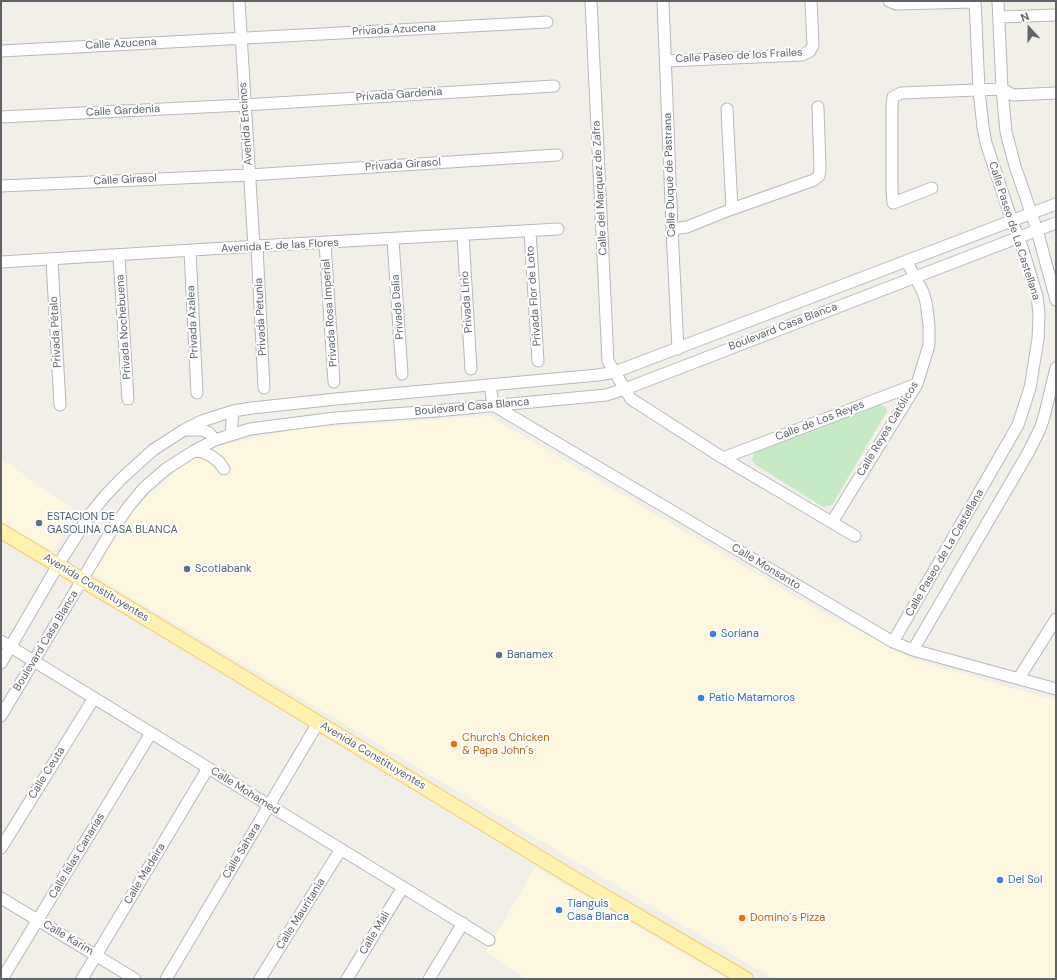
<!DOCTYPE html>
<html>
<head>
<meta charset="utf-8">
<style>
	body { margin:0 }
	#map { position:relative; width:1057px; height:980px; overflow:hidden; background:#f1efe8; font-family:"DM Sans",sans-serif }
	canvas { display:block }
	.frame { position:absolute; inset:0; border:2px solid #5f6368; pointer-events:none }
	.north { position:absolute; left:1009px; top:8px; width:40px; height:40px; -webkit-text-stroke:3px #fff; paint-order:stroke; rotate:339deg; font-size:11px; font-weight:700; line-height:16px; text-align:center; color:#5f6368 }
	.north::after { content:''; display:block; margin:auto; width:14px; height:18px; background:#5f6368; clip-path:polygon(50% 0,100% 100%,50% 72%,0 100%) }
</style>
</head>
<body>
<div id="map">
<canvas width="1057" height="980"></canvas>
<div class="frame"></div>
<div class="north">N</div>
</div>
<script>
const g = document.querySelector('canvas').getContext('2d');
g.lineJoin = 'round';
function paint(path, color) {
  g.fillStyle = color;
  g.fill(path, 'evenodd');
}
function shape(rows) {
  const path = new Path2D();
  for (const r of rows) {
    path.moveTo(r[0], r[1]);
    for (let i = 2; i < r.length; i += 2) path.lineTo(r[i], r[i + 1]);
  }
  return path;
}
function strokePath(path, color, width, dash) {
  g.strokeStyle = color;
  g.lineWidth = width;
  g.lineCap = dash ? 'butt' : 'round';
  g.setLineDash(dash || []);
  g.stroke(path);
}
function label(font, color, halo, rows, align = 'center') {
  g.font = font + ' "DM Sans",sans-serif';
  g.lineWidth = 4;
  g.setLineDash([]);
  g.textBaseline = 'middle';
  g.strokeStyle = halo;
  g.fillStyle = color;
  for (const [text, x, y, turn = 0] of rows) {
    g.save();
    g.translate(x, y);
    g.rotate((+turn || 0) * Math.PI / 180);
    g.textAlign = isNaN(turn) ? turn : align;
    if (halo) g.strokeText(text, 0, 0);
    g.fillText(text, 0, 0);
    g.restore();
  }
}
paint(shape([
	[489,416,814,608,916,660,1056,701,1056,979,774,979,92,574,124,519,180,467,214,447,296,429],
	[1,459,77,511,53,551,1,521],
	[535,867,727,979,527,979,486,952]
]), '#fef7e0');
paint(shape([
	[880,405,885,407,887,411,832,505,823,507,756,465,752,461,754,453,873,407]
]), '#c5e8c5');
const minor = shape([
	[239,1,254,247],
	[591,1,608,361,631,399,723,458,855,536],
	[663,1,672,229,678,349],
	[889,1,896,4,975,2],
	[998,1,1002,89,1006,132,1015,166,1037,230,1056,300],
	[999,17,1056,15],
	[1,51,547,22],
	[666,61,802,55,810,51,813,45,811,1],
	[727,109,732,209],
	[1,117,244,105,554,86],
	[1,186,249,175,557,155],
	[932,188,893,203,892,189,892,106,893,97,901,93,1002,89,1013,95,1056,93],
	[672,229,687,227,732,209,814,180,819,176,820,169,818,107],
	[530,231,538,361],
	[463,235,471,369],
	[393,240,402,374],
	[325,243,334,382],
	[257,246,264,388],
	[190,251,197,393],
	[119,256,128,399],
	[52,260,60,405],
	[1,262,257,246,558,229],
	[490,385,493,405,893,642,913,650,1056,689],
	[186,430,203,430,209,433,215,440],
	[231,434,233,411],
	[194,451,203,452,211,456,219,462,224,469],
	[723,458,917,384],
	[832,522,917,384,929,345,929,325,926,302,923,292,907,262],
	[1,641,489,940],
	[893,642,1018,425,1030,388,1038,339,1039,314,1037,296,1023,250,1012,221,986,143,983,127,979,90,975,1],
	[913,650,1028,453,1040,429,1044,417,1056,368],
	[1,663,58,565,91,513,105,496,121,479,153,450,184,430,202,421,233,411,252,408,336,399,598,375,615,372,1056,204],
	[1019,678,1056,619],
	[1,716,110,533,129,506,144,488,166,469,194,451,215,440,250,429,335,418,436,411,606,395,625,389,1056,223],
	[1,848,94,698],
	[1,898,135,979],
	[2,979,151,733],
	[82,979,208,768],
	[166,979,318,723],
	[260,979,341,849],
	[347,979,403,887],
	[429,979,463,923]
]);
const major = shape([
	[1,531,220,663,568,875,746,979]
]);
strokePath(minor, '#b5b8bc', 13);
strokePath(major, '#f2c960', 16);
strokePath(minor, '#fff', 11);
strokePath(major, '#fff2af', 14);
for (const [x, y, r, color] of [
	[39,523,4,"#5c6f8a"],
	[187,569,4,"#5c6f8a"],
	[713,634,4,"#3f7fe0"],
	[499,655,4,"#5c6f8a"],
	[701,698,4,"#3f7fe0"],
	[454,744,4,"#e8710a"],
	[1000,880,4,"#3f7fe0"],
	[559,910,4,"#3f7fe0"],
	[742,918,4,"#e8710a"]
]) {
  const dot = new Path2D();
  dot.arc(x, y, r, 0, 2 * Math.PI);
  g.fillStyle = color;
  g.fill(dot);
  strokePath(dot, '#fff', 1.5);
}
label('11px', '#5f6368', '#fff', [
	["Privada Azucena",394,30,-3],
	["Calle Azucena",121,44,-3],
	["Calle Paseo de los Frailes",739,56,-3],
	["Privada Gardenia",399,95,-4],
	["Calle Gardenia",123,111,-3],
	["Avenida Encinos",246,124,-94],
	["Privada Girasol",403,165,-4],
	["Calle Duque de Pastrana",670,175,-92],
	["Calle Girasol",125,180,-3],
	["Calle del Marquez de Zafra",600,188,-93],
	["Calle Paseo de La Castellana",1014,231,72],
	["Avenida E. de las Flores",280,246,-3],
	["Privada Flor de Loto",534,296,-94],
	["Privada Lirio",467,302,-94],
	["Privada Dalia",398,307,-94],
	["Privada Rosa Imperial",330,313,-94],
	["Privada Petunia",261,317,-93],
	["Privada Azalea",193,322,-93],
	["Privada Nochebuena",124,327,-94],
	["Boulevard Casa Blanca",783,327,-21],
	["Privada Pétalo",56,332,-93],
	["Boulevard Casa Blanca",472,407,-5],
	["Calle de Los Reyes",820,421,-21],
	["Calle Reyes Católicos",888,429,-59],
	["Calle Paseo de La Castellana",945,553,-60],
	["Calle Monsanto",766,567,31],
	["Avenida Constituyentes",96,588,31],
	["Boulevard Casa Blanca",46,641,-59],
	["Avenida Constituyentes",373,756,31],
	["Calle Ceuta",47,773,-58],
	["Calle Mohamed",245,791,32],
	["Calle Sahara",242,851,-59],
	["Calle Islas Canarias",77,856,-59],
	["Calle Madeira",145,874,-59],
	["Calle Mauritania",301,914,-58],
	["Calle Mali",375,933,-59],
	["Calle Karim",68,938,31]
]);
label('11px', '#4e5e75', '#fff', [
	["ESTACION DE",47,517],
	["GASOLINA CASA BLANCA",47,530],
	["Scotiabank",195,569],
	["Banamex",507,655]
], 'left');
label('11px', '#366cbe', '#fff', [
	["Soriana",721,634],
	["Patio Matamoros",709,698],
	["Del Sol",1008,880],
	["Tianguis",567,904],
	["Casa Blanca",567,917]
], 'left');
label('11px', '#c56008', '#fff', [
	["Church's Chicken",462,738],
	["& Papa John´s",462,751],
	["Domino´s Pizza",750,918]
], 'left');
</script>
</body>
</html>
